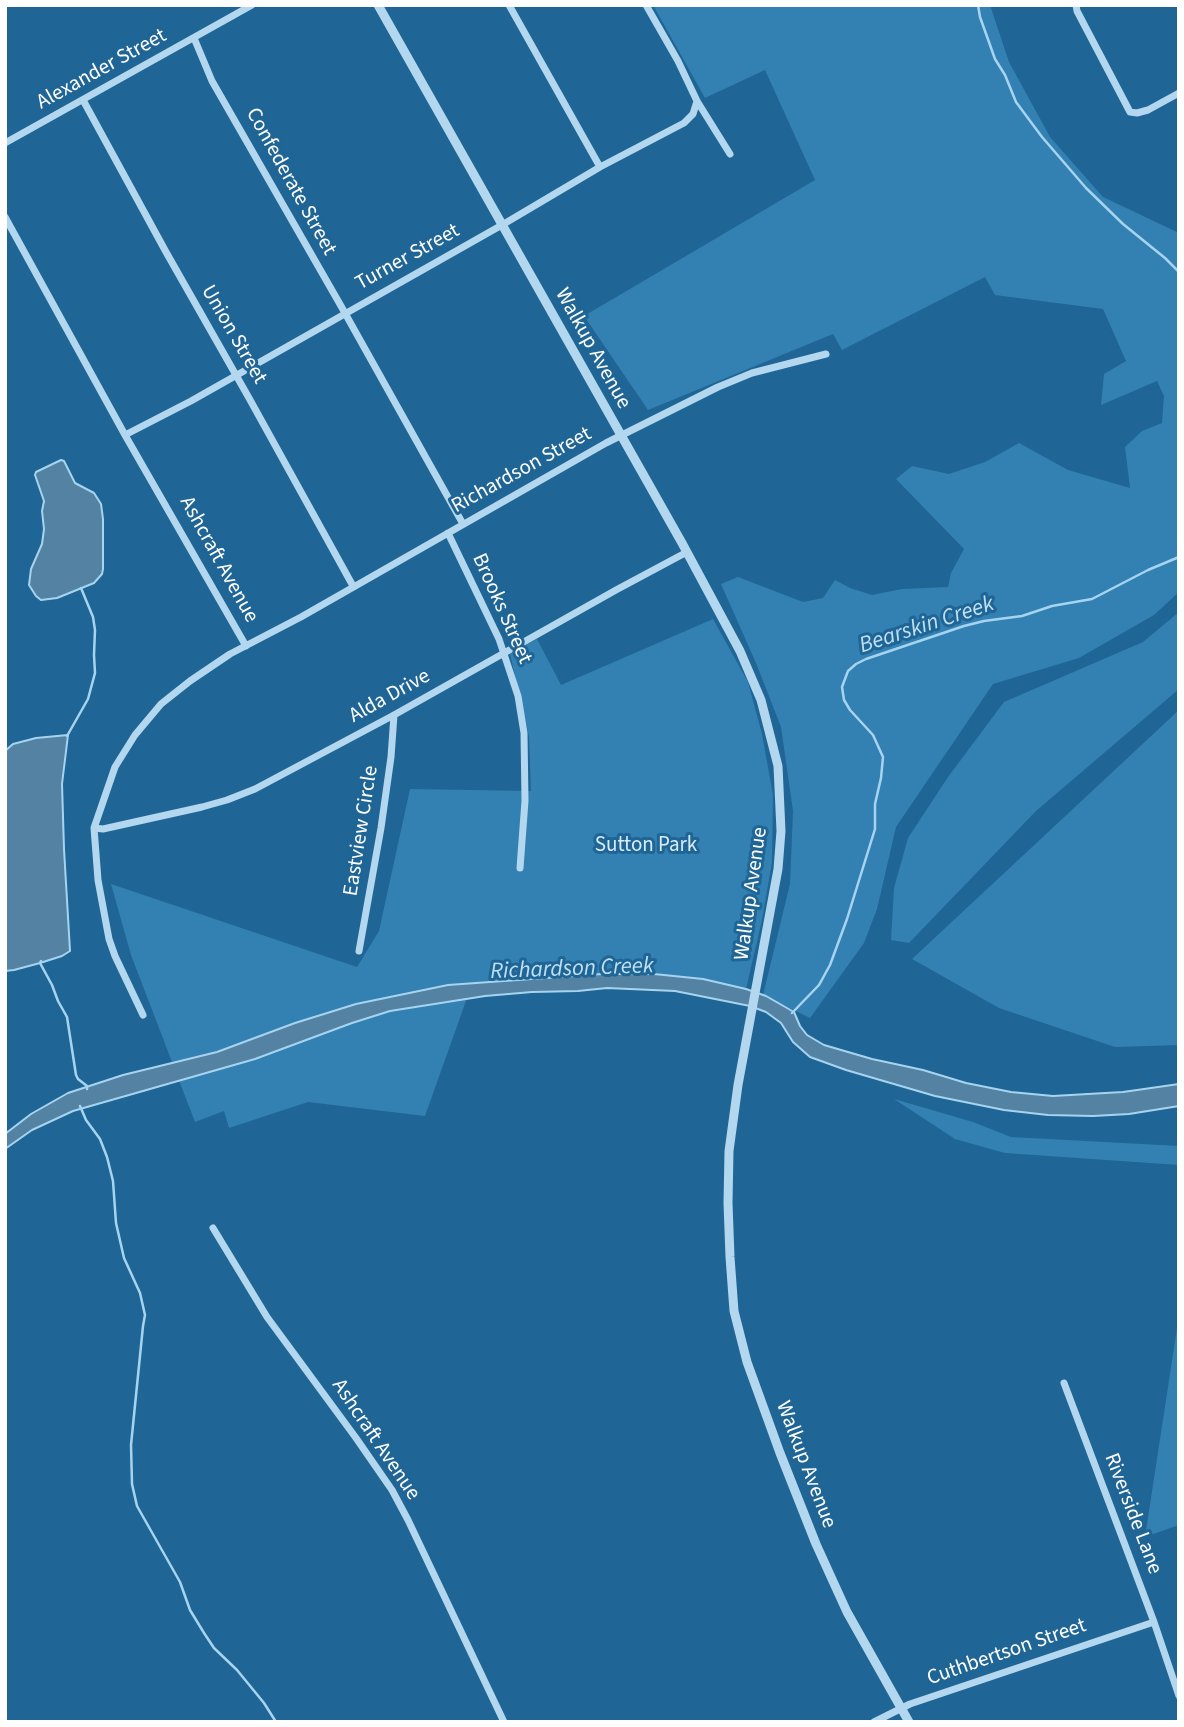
<!DOCTYPE html>
<html>
<head>
<meta charset="utf-8">
<style>
	body { margin:0 }
	#map { position:relative; width:1184px; height:1727px; overflow:hidden; background:#1f6595; font-family:"Source Sans 3",sans-serif }
	canvas { display:block }
	.frame { position:absolute; inset:0; border:7px solid #fff; pointer-events:none }
</style>
</head>
<body>
<div id="map">
<canvas width="1184" height="1727"></canvas>
<div class="frame"></div>
</div>
<script>
const g = document.querySelector('canvas').getContext('2d');
g.lineJoin = 'round';
function paint(path, color) {
  g.fillStyle = color;
  g.fill(path, 'evenodd');
}
function shape(rows) {
  const path = new Path2D();
  for (const r of rows) {
    path.moveTo(r[0], r[1]);
    for (let i = 2; i < r.length; i += 2) path.lineTo(r[i], r[i + 1]);
  }
  return path;
}
function strokePath(path, color, width, dash) {
  g.strokeStyle = color;
  g.lineWidth = width;
  g.lineCap = dash ? 'butt' : 'round';
  g.setLineDash(dash || []);
  g.stroke(path);
}
function label(font, color, halo, rows, align = 'center') {
  g.font = font + ' "Source Sans 3",sans-serif';
  g.lineWidth = 6;
  g.setLineDash([]);
  g.textBaseline = 'middle';
  g.strokeStyle = halo;
  g.fillStyle = color;
  for (const [text, x, y, turn = 0] of rows) {
    g.save();
    g.translate(x, y);
    g.rotate((+turn || 0) * Math.PI / 180);
    g.textAlign = isNaN(turn) ? turn : align;
    if (halo) g.strokeText(text, 0, 0);
    g.fillText(text, 0, 0);
    g.restore();
  }
}
paint(shape([
	[653,5,990,5,1009,62,1050,137,1103,197,1179,233,1179,592,1154,615,1079,658,993,684,896,827,877,909,864,943,810,1018,763,995,790,884,793,811,781,727,756,663,721,584,738,577,803,602,823,598,835,580,850,588,872,595,902,589,948,587,951,573,964,549,896,479,912,466,949,474,985,462,1019,443,1068,470,1130,488,1125,447,1142,431,1162,423,1164,396,1157,381,1101,405,1104,374,1126,361,1103,309,995,295,985,277,842,350,833,334,648,410,584,316,815,180,765,70,705,98],
	[1179,612,1179,689,1036,811,909,943,891,940,894,888,908,838,948,777,1004,702,1143,642],
	[713,619,748,682,762,734,773,795,772,862,762,920,746,989,703,979,654,974,602,974,472,984,425,1116,308,1102,229,1128,224,1111,195,1122,131,955,111,884,357,967,379,931,410,789,531,791,529,737,510,654,537,639,561,685],
	[1179,710,1179,1045,1115,1047,999,1008,912,959],
	[894,1099,973,1122,1011,1137,1179,1146,1179,1165,1005,1153,955,1139],
	[1179,1315,1179,1525,1145,1537]
]), '#3380b2');
const water = shape([
	[61,460,64,461,75,483,94,493,101,504,103,519,103,569,102,574,94,583,57,598,41,600,36,596,29,585,31,569,42,544,44,529,42,511,44,501,35,475,36,472,61,460],
	[68,735,62,784,64,849,70,951,62,956,40,963,14,970,5,971,5,751,13,744,36,738,68,735],
	[602,974,654,974,703,979,746,989,766,996,794,1012,800,1026,807,1035,824,1045,872,1059,923,1070,966,1083,1011,1092,1053,1096,1123,1092,1179,1084,1179,1106,1129,1114,1093,1116,1048,1115,1004,1110,935,1096,846,1070,810,1057,793,1042,781,1023,766,1012,750,1006,675,991,607,988,578,991,532,992,485,996,390,1011,352,1023,255,1059,73,1111,32,1130,5,1149,5,1134,31,1114,68,1093,123,1075,217,1052,295,1023,356,1004,448,985,602,974]
]);
paint(water, '#5382a2');
strokePath(water, '#a6d4f0', 2);
strokePath(shape([
	[978,5,980,17,995,59,1005,75,1016,102,1042,137,1086,188,1123,224,1165,258,1179,272],
	[67,736,88,699,95,673,94,655,95,630,93,617,81,588],
	[41,961,40,963,52,985,58,1001,67,1017,76,1075,78,1079,87,1086,87,1089],
	[792,1013,819,985,830,965,847,919,875,829,875,804,881,778,883,757,873,735,850,710,844,700,842,687,848,671,856,664,866,659,964,626,984,621,1022,616,1052,606,1092,599,1148,570,1179,557],
	[80,1106,86,1120,100,1139,107,1157,113,1181,116,1223,124,1258,140,1293,145,1315,143,1326,131,1445,132,1484,137,1506,180,1582,190,1610,204,1633,214,1648,237,1670,264,1703,276,1722]
]), '#a6d4f0', 2.5);
strokePath(shape([
	[509,5,600,167],
	[646,5,678,61,697,101,730,154],
	[1076,5,1077,11,1130,112,1137,113,1148,110,1179,93],
	[194,38,212,81,341,306,463,524],
	[83,100,166,252,249,398,353,586],
	[5,143,252,5],
	[5,217,125,435,246,646],
	[125,435,191,401,502,225,600,167,684,123,693,114,697,101],
	[448,533,499,639,518,696,524,733,525,801,520,868],
	[94,828,103,829,202,807,227,800,255,789,394,715,616,590,687,552],
	[359,951,381,828,391,757,394,715],
	[143,1015,115,956,109,939,98,880,94,828,115,767,135,735,161,704,190,681,230,654,301,617,606,443,718,387,752,373,826,354],
	[213,1228,267,1317,356,1438,392,1490,408,1520,504,1722],
	[1064,1383,1154,1622,1179,1696],
	[874,1722,910,1704,1154,1622]
]), '#b2d7ee', 7);
strokePath(shape([
	[378,5,682,543,740,651,761,700,778,766,781,831,778,869,738,1085,729,1151,728,1203,730,1257,734,1311,747,1362,780,1453,816,1544,847,1612,909,1722]
]), '#b2d7ee', 9);
label('21px', '#fff', '#1f6595', [
	["Alexander Street",102,70,-29],
	["Confederate Street",290,182,61],
	["Turner Street",408,258,-29],
	["Union Street",233,335,60],
	["Walkup Avenue",592,349,61],
	["Richardson Street",522,471,-29],
	["Ashcraft Avenue",218,560,61],
	["Brooks Street",501,609,66],
	["Alda Drive",390,697,-29],
	["Eastview Circle",362,831,-81],
	["Walkup Avenue",752,894,-82],
	["Ashcraft Avenue",375,1440,56],
	["Walkup Avenue",805,1465,69],
	["Riverside Lane",1132,1514,69],
	["Cuthbertson Street",1007,1653,-19]
]);
label('21px', '#d8edfa', '#1f6595', [
	["Sutton Park",646,846]
]);
label('italic 23px', '#bfe0f5', '#1f6595', [
	["Bearskin Creek",927,626,-18],
	["Richardson Creek",572,970,-2]
]);
</script>
</body>
</html>
